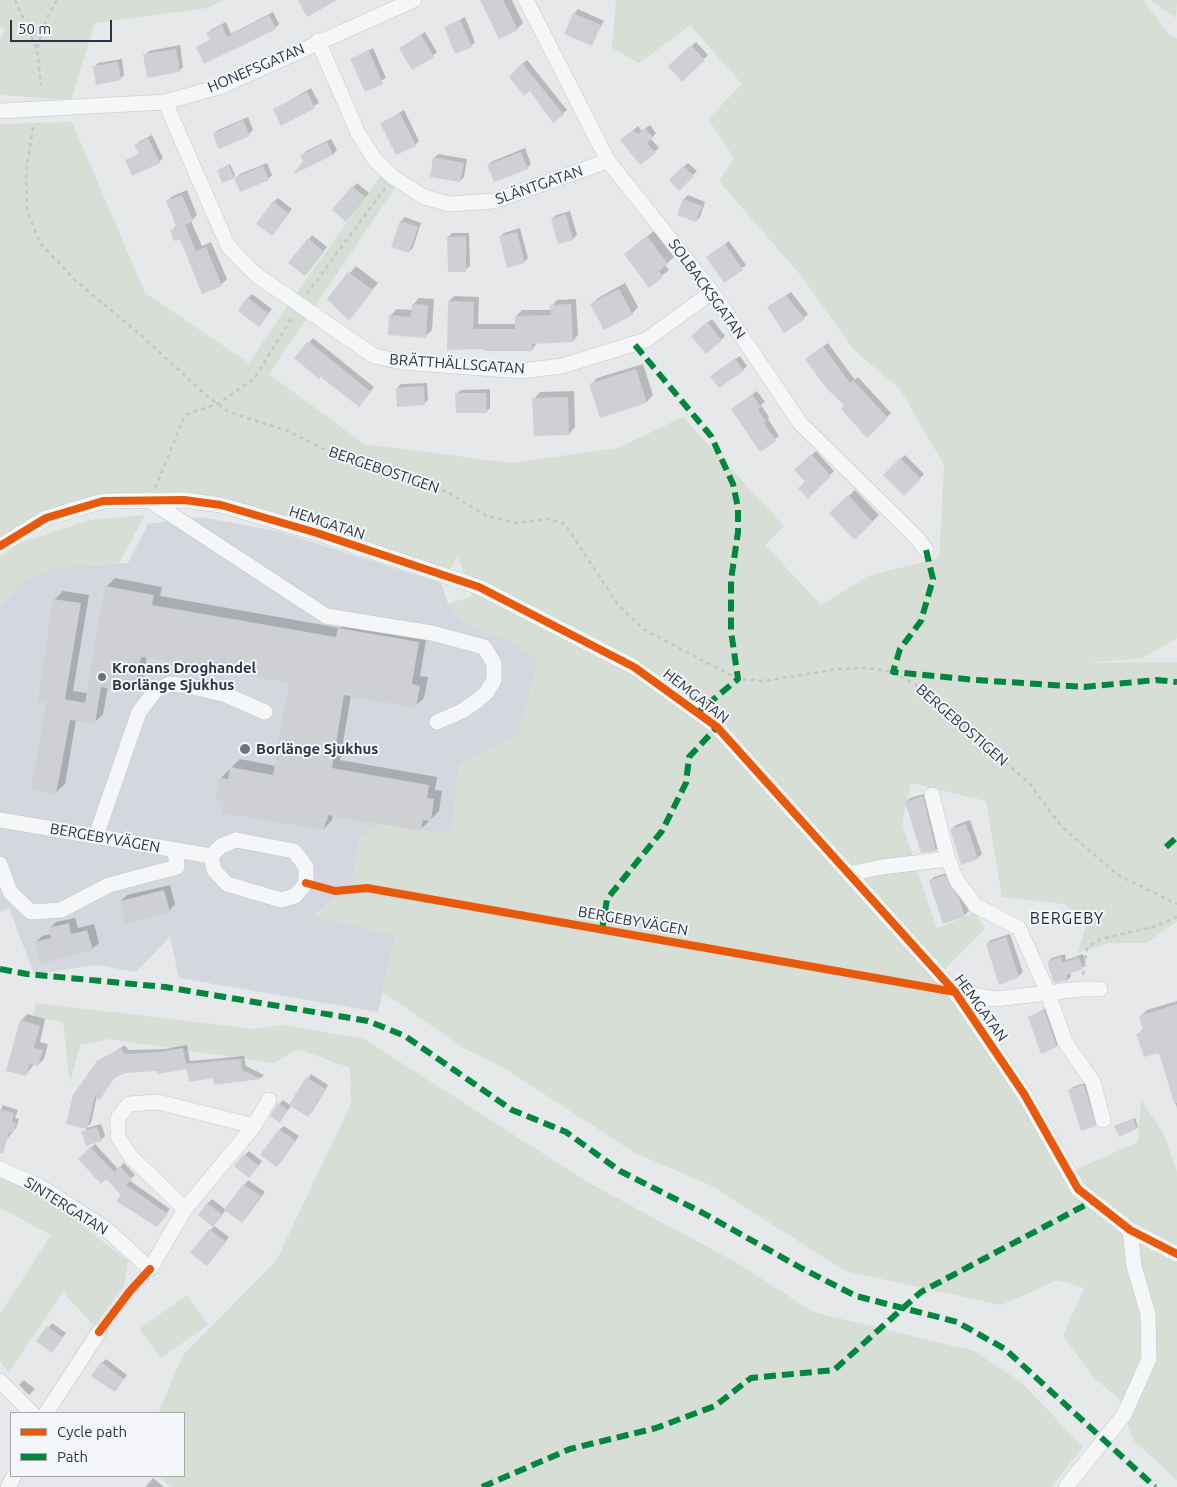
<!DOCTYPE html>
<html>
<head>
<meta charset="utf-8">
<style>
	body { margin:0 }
	#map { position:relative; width:1177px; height:1487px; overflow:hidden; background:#e6e8ea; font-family:Ubuntu,sans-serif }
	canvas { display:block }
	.legend { position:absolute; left:10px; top:1412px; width:175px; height:65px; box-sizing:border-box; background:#f4f6f9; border:1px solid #a4a8b1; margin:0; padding:6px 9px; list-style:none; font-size:15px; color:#2b3445 }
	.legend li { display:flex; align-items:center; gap:10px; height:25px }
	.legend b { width:25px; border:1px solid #a4a8b1 }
	.scale { position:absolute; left:10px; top:20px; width:102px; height:22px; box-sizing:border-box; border:2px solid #2b3445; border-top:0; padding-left:6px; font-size:15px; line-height:18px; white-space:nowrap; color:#2b3445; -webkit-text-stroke:4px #f4f6f9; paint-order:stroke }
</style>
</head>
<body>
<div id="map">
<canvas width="1177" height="1487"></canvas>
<ul class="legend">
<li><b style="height:6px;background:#e8590c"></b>Cycle path</li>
<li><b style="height:6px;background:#00873e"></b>Path</li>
</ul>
<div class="scale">50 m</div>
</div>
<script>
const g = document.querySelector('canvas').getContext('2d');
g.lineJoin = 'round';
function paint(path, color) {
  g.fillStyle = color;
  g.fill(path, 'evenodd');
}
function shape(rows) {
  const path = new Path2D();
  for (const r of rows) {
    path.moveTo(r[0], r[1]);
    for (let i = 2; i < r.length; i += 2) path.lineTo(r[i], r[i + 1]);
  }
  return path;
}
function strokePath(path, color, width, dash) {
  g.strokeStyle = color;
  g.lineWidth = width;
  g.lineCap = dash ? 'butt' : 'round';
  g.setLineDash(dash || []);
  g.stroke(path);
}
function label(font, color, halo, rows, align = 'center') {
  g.font = font + ' Ubuntu,sans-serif';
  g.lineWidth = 4;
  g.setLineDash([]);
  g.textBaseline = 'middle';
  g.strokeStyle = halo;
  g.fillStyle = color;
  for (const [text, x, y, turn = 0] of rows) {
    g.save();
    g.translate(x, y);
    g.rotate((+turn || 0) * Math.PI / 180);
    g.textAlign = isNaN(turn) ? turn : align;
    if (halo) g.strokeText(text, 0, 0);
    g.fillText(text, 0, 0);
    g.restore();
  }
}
paint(shape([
	[201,517,281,532,441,583,448,604,463,622,517,644,538,660,519,734,459,765,452,835,378,825,359,839,353,881,315,916,396,935,378,1012,179,978,170,937,136,972,97,965,34,974,9,908,0,912,0,605,27,578,57,567,128,563,148,524]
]), '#d4d7dd');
paint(shape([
	[0,0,223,0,207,8,95,23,71,100,0,95,0,39,5,30,0,26],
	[616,0,1143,0,1170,35,1177,39,1177,638,1143,658,1087,663,1177,662,1177,921,1147,943,1109,943,1078,953,1087,921,1064,904,1002,897,986,801,911,783,902,823,937,929,975,912,985,929,936,978,1021,1097,1064,1175,1138,1142,1141,1100,1164,1134,1177,1172,1177,1243,1169,1257,1177,1261,1177,1480,1133,1440,1120,1399,1094,1378,1063,1336,1084,1288,1058,1280,1001,1305,845,1271,712,1186,635,1153,504,1068,465,1049,383,992,396,935,315,917,353,881,359,839,378,825,451,835,459,765,519,734,538,660,517,644,463,622,448,604,472,596,458,557,449,570,221,499,136,493,102,497,0,540,0,124,72,122,145,293,249,363,292,299,387,167,399,182,269,374,364,444,511,463,618,448,683,417,784,526,765,545,821,605,868,576,939,558,944,465,900,389,854,350,802,277,719,181,734,158,708,119,742,84,690,25,639,63,612,48],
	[1150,0,1177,0,1176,18],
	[145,515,119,563,57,567,28,578,0,605,0,557,20,543,90,520],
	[36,1003,255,1029,284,1025,364,1039,589,1183,739,1264,813,1312,974,1351,1021,1382,1083,1447,1051,1487,171,1487,158,1476,184,1476,184,1413,158,1413,183,1355,276,1261,351,1104,350,1068,298,1049,274,1063,109,1039,80,1045,70,1083,63,1022,33,1017],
	[0,1174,38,1191,128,1261,124,1286,94,1326,63,1292,9,1372,0,1362,0,1314,51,1235,0,1208],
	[187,1295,208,1325,161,1358,139,1329]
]), '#d6ded6');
paint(shape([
	[484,0,512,0,523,23,517,29],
	[578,9,604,21,591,44,574,14],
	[273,12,279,24,275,28,198,47,211,39,208,33,212,29,226,22,231,34],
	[465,17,475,42,471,46,446,27],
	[425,32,437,52,433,56,405,45],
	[696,42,708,55,682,80,670,66],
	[180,45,183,67,179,71,145,55,149,51],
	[373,48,386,78,365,90,352,59],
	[122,59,124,75,120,79,94,67,98,63],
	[527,60,567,110,553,121,516,69],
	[311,88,319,103,282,124,274,110],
	[404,110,419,141,415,145,382,123],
	[248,117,253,130,249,134,214,134,218,130],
	[650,125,656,133,651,139,659,148,640,163,625,137,638,126,642,131],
	[152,135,163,158,159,162,127,161,139,153,136,145,140,141],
	[331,139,337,150,333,154,296,172,304,161,302,155,306,151],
	[525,148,531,164,527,168,488,165,493,161],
	[438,154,467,159,464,177,460,181,434,158],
	[267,163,272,175,268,179,236,178,240,174],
	[688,163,697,171,679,189,670,180],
	[230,164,235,175,234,177,218,170],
	[357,183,369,193,349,216,333,209],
	[187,190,197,215,191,221,202,246,211,242,227,279,221,285,180,237,171,231,177,225,167,201,173,196],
	[688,195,705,202,700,217,696,221,678,214,684,199],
	[278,198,292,209,272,235,274,202],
	[570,211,577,235,573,239,559,243,552,219,556,215],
	[405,217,421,223,413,248,409,252,393,246,401,221],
	[520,228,528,258,524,262,500,237,504,233],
	[654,231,674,257,665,265,669,270,649,286,625,254],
	[452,233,469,233,470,266,465,270,448,237],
	[312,235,327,247,309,270,309,239],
	[729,241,746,265,724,282,711,254],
	[356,266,378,283,349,319,328,299],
	[625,283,638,307,632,314,592,304,598,298],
	[791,292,808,314,804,318,773,304],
	[252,294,272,309,262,321,248,298],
	[454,296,479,297,478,324,516,324,516,316,522,310,552,310,552,306,557,300,576,299,578,335,573,341,537,343,532,350,485,350,449,301],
	[419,298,434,299,432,330,426,336,390,316,397,309,413,310,413,305],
	[712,319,725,336,721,340,696,332],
	[313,338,374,387,363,401,296,358],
	[828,343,855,380,858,377,891,413,867,436,811,355],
	[740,356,747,366,743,370,716,372],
	[643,364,653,395,647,402,601,416,591,385,597,378],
	[427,383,428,400,424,404,397,388,401,384],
	[490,389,490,408,486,412,456,394,461,390],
	[574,391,575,427,569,434,534,399,540,392],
	[757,391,765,402,761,405,769,417,768,419,779,436,760,450,732,409],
	[816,451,834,471,808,496,807,481,796,470],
	[905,455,924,474,904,495,885,475],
	[855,490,879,515,855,538,831,513],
	[115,578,162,587,160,596,340,628,347,620,427,634,420,676,428,677,424,698,415,706,351,695,340,760,437,777,435,790,442,791,439,811,420,830,333,815,332,820,324,829,221,778,240,759,276,766,291,682,147,657,142,683,133,691,108,687,103,714,94,723,76,720,65,784,56,792,47,702,54,600,63,591,89,595,73,691,88,693,106,587],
	[329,809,327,821,324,821],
	[927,793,940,846,936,850,922,851,906,802,910,798],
	[970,820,982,854,978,858,952,829,956,825],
	[949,872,962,895,969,911,965,915,930,881,934,877],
	[170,885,175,904,169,911,121,901,127,895],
	[75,918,78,928,94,924,99,943,92,949,36,942,42,936,51,934,49,929,56,922],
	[1010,934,1023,972,1019,976,1000,984,987,944,991,940],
	[1065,954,1066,960,1083,954,1086,964,1082,968,1070,972,1071,976,1068,980,1048,962,1052,958],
	[1177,1001,1177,1108,1160,1052,1138,1034,1144,1028,1140,1017,1147,1010],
	[1048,1007,1061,1042,1057,1046,1029,1017],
	[27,1014,45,1019,40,1042,48,1044,44,1059,38,1065,34,1064,26,1075,21,1021],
	[125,1045,128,1050,165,1049,187,1045,190,1061,244,1056,246,1066,264,1075,261,1078,215,1084,214,1076,187,1067,125,1071,115,1077,100,1098,97,1096,91,1123,87,1127,98,1062],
	[311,1074,328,1085,312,1112,308,1116,291,1106,280,1121,279,1104,283,1100,290,1105],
	[1088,1082,1099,1121,1095,1125,1069,1091,1073,1087],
	[2,1105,18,1110,15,1118,19,1119,16,1128,7,1139,0,1137],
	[1135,1118,1138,1127,1136,1128,1117,1125],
	[101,1124,105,1136,101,1140,83,1133,87,1128],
	[284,1126,299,1136,281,1162,280,1129],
	[95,1144,118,1169,124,1163,135,1175,129,1180,170,1209,160,1222,123,1194,106,1177,79,1159],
	[249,1151,262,1161,253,1172,245,1155],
	[248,1180,265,1192,246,1218,242,1222,226,1210,213,1225,229,1237,211,1260,192,1252,214,1226,199,1215,208,1203,212,1199,226,1210],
	[52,1323,66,1333,56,1347,38,1341],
	[106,1359,127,1375,115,1391,102,1363],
	[24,1380,35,1389,29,1395,19,1385],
	[153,1478,164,1487,145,1487]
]), '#0003');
paint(shape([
	[298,0,337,0,307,17],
	[480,0,503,0,518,30,499,39],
	[573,13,601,25,592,46,564,34],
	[269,15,276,29,204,64,196,47,210,40,206,33,222,25,227,37],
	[460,20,472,47,455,54,444,27],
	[421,35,434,57,412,70,399,48],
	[691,45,705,60,682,82,668,66],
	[176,49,180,72,147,78,143,54],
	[369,51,383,84,365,92,350,59],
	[118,62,121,80,96,85,93,66],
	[522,63,564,115,553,123,530,91,524,96,509,77],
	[307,92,315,108,281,126,273,109],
	[400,113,416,146,396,155,380,123],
	[243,120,250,136,219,149,213,134],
	[645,128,653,138,647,143,656,153,640,165,620,140,633,130,638,134],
	[148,138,160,163,132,176,125,160,139,154,134,145],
	[327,142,333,155,292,175,303,161,300,155],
	[521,152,528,169,494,182,487,165],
	[433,157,464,163,460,182,430,177],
	[229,165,234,178,222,183,217,170],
	[263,166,269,180,240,192,234,178],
	[683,166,694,176,679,191,669,180],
	[352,186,366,198,346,222,332,210],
	[182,195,193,221,185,225,196,251,206,247,222,286,202,294,180,239,174,241,170,230,177,228,166,201],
	[683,199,702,206,696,222,677,215],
	[273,201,289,214,272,236,256,224],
	[566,214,573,240,558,244,551,219],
	[400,221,418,227,409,253,391,247],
	[517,232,525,263,507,268,499,236],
	[466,236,466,272,448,272,447,237],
	[647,236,668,264,659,271,663,277,649,288,624,254],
	[308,238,324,252,305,276,288,263],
	[725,244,743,270,724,283,706,257],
	[348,272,373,290,349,321,327,299],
	[619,289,633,315,604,330,590,304],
	[786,295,805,319,784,333,767,307],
	[247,297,269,314,259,327,238,311],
	[448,301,474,302,473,329,515,329,515,316,551,315,550,305,571,304,573,342,532,344,532,351,484,351,484,349,447,350],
	[412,304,428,305,426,338,388,335,389,315,411,317],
	[707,322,722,340,706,354,691,336],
	[308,341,371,392,359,407,321,377,319,379,294,358],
	[823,346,850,383,853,380,888,418,867,438,841,409,844,405,826,388,805,359],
	[735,359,744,371,719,388,710,376],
	[636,369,647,403,600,418,589,384],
	[424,386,425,405,397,407,396,388],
	[455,393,486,393,487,413,456,413],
	[752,394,761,407,758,410,766,422,764,423,776,441,760,452,731,409],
	[568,397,569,435,534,436,532,398],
	[811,454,831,476,808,498,798,488,805,482,794,470],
	[900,458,921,479,904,496,883,475],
	[848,495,873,522,854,540,829,513],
	[105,586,154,595,152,605,336,637,338,628,419,642,412,684,420,686,416,708,344,695,332,768,429,785,427,798,434,799,431,821,423,820,421,831,327,815,324,830,222,813,224,801,216,800,219,778,228,779,230,767,273,775,289,683,141,657,134,693,101,687,95,724,70,720,56,794,31,790,46,703,38,701,53,599,81,603,65,699,85,703],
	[923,796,936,851,921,853,905,802],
	[966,824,978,859,961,865,950,829],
	[945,875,959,899,965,916,943,924,929,881],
	[164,890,170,912,125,923,120,901],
	[69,923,71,934,87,930,93,950,40,964,35,942,51,938,48,928],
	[1006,937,1019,977,999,985,986,944],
	[1061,957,1062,963,1079,957,1083,969,1066,975,1068,981,1054,983,1047,962],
	[1177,1004,1177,1103,1174,1103,1159,1053,1144,1057,1136,1034,1143,1031,1139,1016],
	[1044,1010,1057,1047,1041,1054,1028,1017],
	[20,1020,40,1026,34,1048,43,1050,38,1066,30,1064,26,1076,6,1071],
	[121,1048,124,1054,160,1052,183,1048,187,1069,157,1074,157,1071,125,1073,113,1079,100,1100,95,1096,87,1129,66,1124,73,1095,97,1061],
	[241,1059,242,1070,261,1079,214,1085,213,1078,189,1082,186,1064],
	[306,1077,325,1089,308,1117,289,1105],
	[1084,1085,1096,1126,1081,1131,1068,1090],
	[278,1103,288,1110,280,1123,270,1116],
	[0,1109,14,1113,12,1122,16,1123,13,1133,9,1132,3,1154,0,1153],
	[1133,1119,1137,1129,1119,1137,1114,1126],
	[97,1127,102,1141,86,1146,81,1132],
	[279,1129,296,1141,277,1167,260,1155],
	[90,1147,114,1172,120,1166,132,1179,126,1185,168,1214,157,1227,116,1201,121,1195,106,1179,101,1184,78,1159],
	[244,1154,259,1166,249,1178,234,1166],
	[243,1184,261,1196,242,1223,224,1210],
	[207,1203,223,1215,213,1227,198,1215],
	[209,1229,226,1242,207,1266,190,1253],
	[47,1326,63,1338,52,1353,36,1341],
	[101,1362,124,1379,115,1392,91,1376]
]), '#ced0d3');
const minor = shape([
	[526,0,608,161,712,292,800,423,916,537,926,550],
	[318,41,358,133,375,160,393,177,424,197,449,204,494,201,608,161],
	[165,102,228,246,255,274,374,356,402,362,521,371,562,366,646,340,712,292],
	[0,111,165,102,222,86,414,0],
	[149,500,326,616,432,633,484,647,494,663,494,680,486,693,478,700,462,711,437,722],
	[0,546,46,518,103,501,184,500,221,505,317,533,479,587,634,667,717,727,955,992,1024,1094,1078,1189,1130,1230,1177,1254],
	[932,795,948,859,957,881,976,906,1019,928,1048,993,1065,1042,1093,1082,1103,1120],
	[0,820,211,856],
	[96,836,139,712,155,691,170,684,190,686,226,695,265,712],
	[236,840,294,851,306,867,306,883,295,896,281,900,227,884,214,870,211,856,221,846,236,840],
	[0,864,10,892,31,912,61,910,109,885,177,867,175,850],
	[849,874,882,867,948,859],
	[955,992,996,999,1081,989,1100,989],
	[0,1169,39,1186,105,1228,150,1269,185,1209,254,1126,269,1100],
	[185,1209,131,1157,118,1137,118,1118,129,1104,158,1102,254,1126],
	[0,1381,32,1413],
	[46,1413,99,1332],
	[8,1487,14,1476],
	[1066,1487,1124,1415,1149,1359,1148,1314,1134,1266,1130,1230]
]);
strokePath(minor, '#c4c6c8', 16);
strokePath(shape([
	[15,0,37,50,41,85],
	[37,48,47,18,57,0],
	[33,127,26,172,27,211,40,243,76,281,144,338,207,396,229,412,288,431,331,453,410,476,447,492,487,516,516,523,549,519,565,524,619,606,643,629,738,679,763,681,838,669,867,668,893,672,915,684,1029,783,1061,826,1118,875,1177,904],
	[307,294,385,188],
	[155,488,185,415,219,403,254,379,293,316],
	[1083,975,1087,948,1100,939,1157,926,1177,917]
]), '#c5c6ca', 2.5, [4, 4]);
strokePath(minor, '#f5f6f7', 15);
strokePath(shape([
	[635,345,711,436,733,484,738,508,738,532,731,580,731,631,738,679,697,713],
	[926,550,933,579,921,621,900,649,893,672,976,680,1084,687,1156,680,1177,682],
	[1166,847,1177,837],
	[602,930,607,899,662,831,686,783,689,757,717,727],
	[0,969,27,974,165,987,368,1021,405,1036,512,1110,566,1132,620,1171,703,1213,801,1268,856,1296,957,1322,1005,1349,1155,1487],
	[482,1487,570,1449,656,1428,715,1406,751,1378,834,1370,921,1292,1093,1201]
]), '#00873e', 6, [12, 6]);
strokePath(shape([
	[0,546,46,518,103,501,184,500,221,505,317,533,479,587,634,667,717,727,955,992,1024,1094,1078,1189,1130,1230,1177,1254],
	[306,883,335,891,367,888,955,992],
	[99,1332,130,1291,150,1269]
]), '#e8590c', 8);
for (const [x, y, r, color] of [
	[102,677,5,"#6c737f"],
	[245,749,6,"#6c737f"]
]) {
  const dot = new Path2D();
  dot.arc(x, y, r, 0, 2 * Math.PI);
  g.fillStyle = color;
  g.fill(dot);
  strokePath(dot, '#f4f6f9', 2);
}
label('15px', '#2b3445', '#f4f6f9', [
	["HONEFSGATAN",256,68,-23],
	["SLÄNTGATAN",539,185,-19],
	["SOLBACKSGATAN",707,289,54],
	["BRÄTTHÄLLSGATAN",457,364,4],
	["BERGEBOSTIGEN",384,470,19],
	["HEMGATAN",327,523,18],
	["HEMGATAN",696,696,38],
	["BERGEBOSTIGEN",962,725,41],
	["BERGEBYVÄGEN",105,838,10],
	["BERGEBYVÄGEN",633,921,10],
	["HEMGATAN",981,1008,54],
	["SINTERGATAN",66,1206,32]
]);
label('bold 15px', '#2b3445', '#f4f6f9', [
	["Kronans Droghandel",112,668],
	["Borlänge Sjukhus",112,685],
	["Borlänge Sjukhus",256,749]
], 'left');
g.letterSpacing = '1px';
label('16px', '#1d2536', '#f4f6f9', [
	["BERGEBY",1067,919]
]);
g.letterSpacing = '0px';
</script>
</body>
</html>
